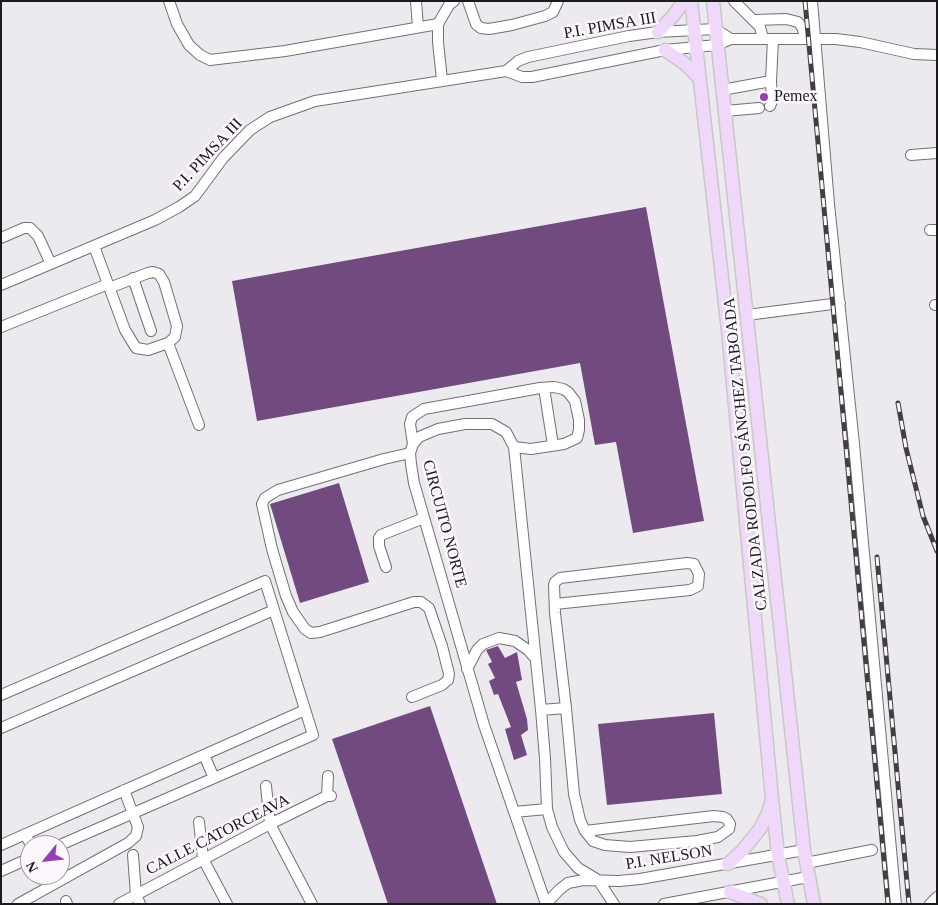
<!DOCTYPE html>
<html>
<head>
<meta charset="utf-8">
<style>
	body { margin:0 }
	#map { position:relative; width:938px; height:905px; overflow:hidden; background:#edeaef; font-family:Georgia,serif }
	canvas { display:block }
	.frame { position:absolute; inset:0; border:2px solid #1b1a1c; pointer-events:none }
	.north { position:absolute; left:20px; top:835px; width:50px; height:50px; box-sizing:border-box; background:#fbf7fc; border:1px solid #a19fa2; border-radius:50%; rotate:242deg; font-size:14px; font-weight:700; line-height:20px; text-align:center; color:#1b1a1c }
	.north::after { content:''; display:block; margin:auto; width:18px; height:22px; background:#9241b0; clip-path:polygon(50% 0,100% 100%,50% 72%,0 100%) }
</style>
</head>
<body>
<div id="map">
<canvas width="938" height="905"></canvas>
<div class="frame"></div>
<div class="north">N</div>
</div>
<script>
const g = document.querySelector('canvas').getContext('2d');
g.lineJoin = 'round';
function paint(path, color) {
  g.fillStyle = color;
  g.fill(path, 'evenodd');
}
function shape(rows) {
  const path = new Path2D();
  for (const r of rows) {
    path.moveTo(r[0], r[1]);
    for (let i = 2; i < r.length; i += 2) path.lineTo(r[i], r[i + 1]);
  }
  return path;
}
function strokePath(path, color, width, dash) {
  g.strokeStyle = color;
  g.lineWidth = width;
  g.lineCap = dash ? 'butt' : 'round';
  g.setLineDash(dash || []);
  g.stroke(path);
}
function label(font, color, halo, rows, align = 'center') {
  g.font = font + ' Georgia,serif';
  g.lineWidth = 5;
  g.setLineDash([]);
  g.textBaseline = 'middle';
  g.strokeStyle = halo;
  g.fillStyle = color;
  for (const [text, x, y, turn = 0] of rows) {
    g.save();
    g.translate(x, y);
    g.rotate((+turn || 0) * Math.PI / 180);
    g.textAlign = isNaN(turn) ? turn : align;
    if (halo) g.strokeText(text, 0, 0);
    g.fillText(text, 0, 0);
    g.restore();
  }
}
paint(shape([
	[646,207,704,521,633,533,616,442,595,445,580,363,257,421,232,281],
	[339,483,369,582,300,603,270,504],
	[498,646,505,658,517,652,522,680,516,682,527,719,528,730,521,735,527,755,514,760,505,729,511,727,498,694,494,695,489,681,495,678,488,664,492,662,486,650],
	[430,706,497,904,388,904,332,739],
	[714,713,722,794,607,805,598,724]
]), '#714b80');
const minor = shape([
	[169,1,177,24,189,45,200,55,210,60,285,51,438,24],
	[416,1,418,27],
	[468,1,476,24,481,28,489,29,512,25,545,16,553,12,558,1],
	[734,1,760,27,763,39],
	[812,1,829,204,854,444,896,904],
	[755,20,786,19,798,22,802,27,806,39],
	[506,71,518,61,528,57,629,36,658,32,715,29,731,39],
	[442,80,438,42,438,24,449,5,454,1],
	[722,90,771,81],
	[770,106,772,101,771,81,773,39],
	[725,111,759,108],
	[911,155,937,153],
	[930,230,937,230],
	[1,238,24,228,30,228,38,236,51,264],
	[133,278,151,331],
	[108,284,125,330,136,348,148,350,168,343,199,425],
	[1,285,155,220,179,207,195,196,223,158,250,130,270,117,315,101,506,71,522,77,532,77,665,50,717,45,731,39,836,39,860,42,914,54,937,55],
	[109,288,148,273,153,272,159,274,164,282,177,326,175,337,168,343],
	[935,305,937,305],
	[747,315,840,303],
	[1,327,108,284,94,246],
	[544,388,553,445],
	[413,444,410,424,412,417,424,409,540,388,554,387,563,389,568,392,575,401,579,420,579,430,577,438,564,444,531,449,514,447],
	[410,453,384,459,278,490,265,498,262,504,272,549,286,596,293,612,305,629,311,633,320,632,414,602,421,602,429,608,442,646,449,674,448,680,442,685,412,697],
	[386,567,379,546,379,538,381,535,424,518],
	[555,604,690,590,698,586,699,574,694,564,687,563,560,578,555,582,554,585,555,613,566,708],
	[467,669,477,650,483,644,499,638,515,641,528,650,535,658],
	[1,695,265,581,313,735,60,845],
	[541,710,566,708,574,794,580,820,585,831,593,841,605,845,630,847,697,841,718,837,729,829,730,824,727,819,723,817,714,816,585,831],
	[1,728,274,610],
	[204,755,214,778],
	[266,786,270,824,312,904],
	[327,796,328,776],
	[514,812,547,809],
	[199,822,203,859,227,904],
	[25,834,31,845],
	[1,845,305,710],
	[133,855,136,895,140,904],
	[806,863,872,850],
	[1,871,30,858],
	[66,901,67,904],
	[18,904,128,843,136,836,138,827,124,790],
	[119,904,270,824,327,796,331,796],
	[546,904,484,725,414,483,411,464,410,453,413,444,419,437,438,429,465,424,492,424,506,432,514,447,541,710,545,758,547,809,552,827,564,852,578,868,598,880,614,904],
	[546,904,559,890,568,883,583,880,619,881,640,879,804,850],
	[664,904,808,877],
	[930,904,937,897]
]);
const major = shape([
	[691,1,728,331,772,798,778,855,788,904],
	[713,1,804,850,814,904],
	[658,32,673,16,684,1],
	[665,50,684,63,700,79],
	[728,864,742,851,760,829,768,813,771,803],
	[730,892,761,904]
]);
strokePath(minor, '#737074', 12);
strokePath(major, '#c8c8c9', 15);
strokePath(minor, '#fff', 10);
strokePath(major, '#efd8f9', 12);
const rail = shape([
	[805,1,888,904],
	[898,403,906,448,923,516,937,551],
	[877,557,909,904]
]);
strokePath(rail, '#413f42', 5);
strokePath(rail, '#fbf7fc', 3, [9]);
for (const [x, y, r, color] of [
	[764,97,5,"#9241b0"]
]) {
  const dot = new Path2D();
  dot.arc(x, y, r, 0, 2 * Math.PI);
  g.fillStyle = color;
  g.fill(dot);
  strokePath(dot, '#fbf7fc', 2);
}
label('16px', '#1b1a1c', '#fbf7fc', [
	["P.I. PIMSA III",610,26,-10],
	["P.I. PIMSA III",208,155,-47],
	["CALZADA RODOLFO SÁNCHEZ TABOADA",746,454,-96],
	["CIRCUITO NORTE",444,524,75],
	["CALLE CATORCEAVA",218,835,-27],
	["P.I. NELSON",669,858,-9]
]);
label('16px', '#1b1a1c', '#fbf7fc', [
	["Pemex",774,97]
], 'left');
</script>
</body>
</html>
